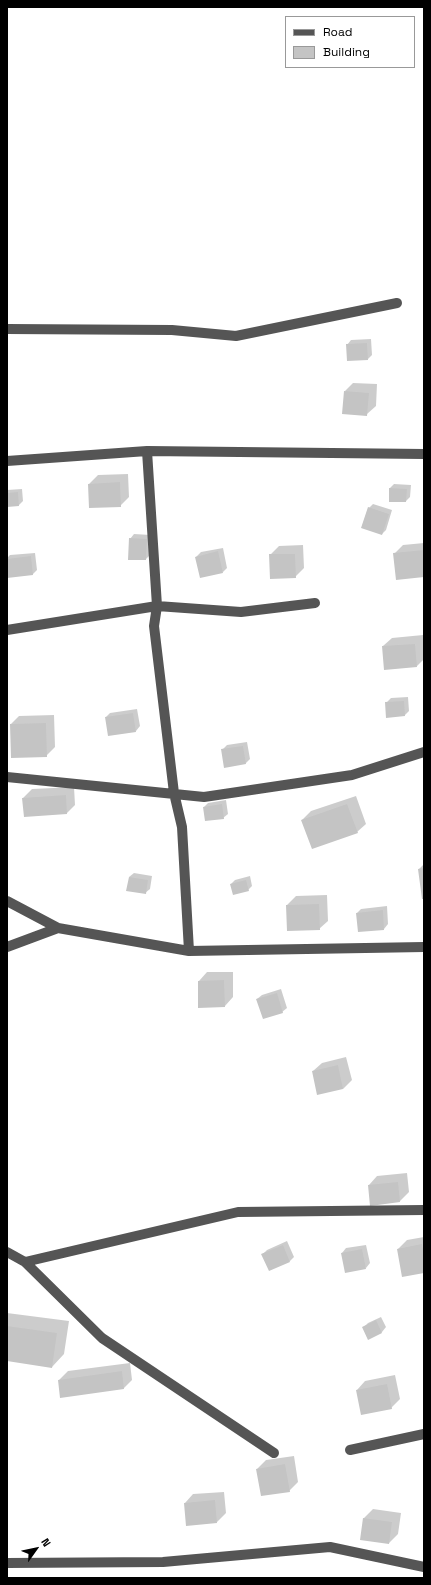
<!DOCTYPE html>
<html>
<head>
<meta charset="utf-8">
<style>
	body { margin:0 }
	#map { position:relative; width:431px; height:1585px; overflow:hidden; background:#fff; font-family:"Space Grotesk",sans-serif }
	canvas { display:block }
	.frame { position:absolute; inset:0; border:8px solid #000; pointer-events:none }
	.legend { position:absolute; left:285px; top:16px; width:130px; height:52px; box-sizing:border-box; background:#fff; border:1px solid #999; margin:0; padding:5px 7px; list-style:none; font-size:12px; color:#000 }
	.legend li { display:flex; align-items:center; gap:8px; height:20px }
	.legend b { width:20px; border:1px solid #999 }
	.north { position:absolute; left:16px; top:1529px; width:40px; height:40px; -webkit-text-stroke:3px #fff; paint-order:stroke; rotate:57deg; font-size:11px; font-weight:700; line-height:16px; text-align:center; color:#000 }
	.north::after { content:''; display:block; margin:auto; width:14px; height:18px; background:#000; clip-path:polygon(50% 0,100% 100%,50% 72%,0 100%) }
</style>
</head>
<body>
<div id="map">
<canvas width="431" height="1585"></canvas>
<div class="frame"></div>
<ul class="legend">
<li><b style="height:5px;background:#555"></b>Road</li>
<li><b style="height:11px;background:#c4c4c4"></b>Building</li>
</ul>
<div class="north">N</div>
</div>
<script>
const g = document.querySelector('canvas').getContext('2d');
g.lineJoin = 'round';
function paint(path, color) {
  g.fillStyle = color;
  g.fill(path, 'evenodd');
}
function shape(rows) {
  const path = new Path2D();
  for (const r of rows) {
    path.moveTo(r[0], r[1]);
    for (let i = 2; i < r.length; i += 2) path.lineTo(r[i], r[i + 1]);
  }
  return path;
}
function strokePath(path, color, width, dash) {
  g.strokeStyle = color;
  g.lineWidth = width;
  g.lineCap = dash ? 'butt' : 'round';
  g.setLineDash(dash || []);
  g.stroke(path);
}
paint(shape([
	[371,339,372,355,368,359,347,345,351,340],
	[353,383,377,384,376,406,367,414,345,391],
	[128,474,129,497,120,506,89,484,98,475],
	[394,484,411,485,410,497,406,501,390,501,390,488],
	[22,489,23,501,19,505,7,506,7,490],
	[373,504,392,510,386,530,382,534,369,508],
	[134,534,151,535,150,555,146,559,129,559,130,539],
	[424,543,424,576,394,554,403,545],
	[303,545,304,568,295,577,270,555,279,546],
	[223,548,227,568,223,572,196,557,201,552],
	[35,553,37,570,33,574,7,577,7,558,10,555],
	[423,635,424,659,417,666,383,646,392,638],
	[408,697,409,711,405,715,386,703,391,698],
	[137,709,140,726,136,731,106,717,110,713],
	[54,715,55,747,46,756,11,724,19,716],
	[247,742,250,759,246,763,225,767,222,750,227,745],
	[74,787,75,805,67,813,23,798,32,789],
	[356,796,366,824,357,832,302,820,311,811],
	[226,800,228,814,223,818,204,807,208,803],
	[424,864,424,898,419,869],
	[134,873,152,876,150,889,145,893,129,877],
	[250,876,252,886,248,890,231,884,235,880],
	[327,895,328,921,319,929,287,905,296,896],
	[387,906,388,924,384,929,357,913,361,909],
	[207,972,233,972,233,997,225,1006,199,981],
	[281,989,287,1008,282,1012,257,999,262,995],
	[346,1057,352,1080,343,1089,313,1071,322,1063],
	[407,1173,409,1192,400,1201,371,1205,369,1185,377,1176],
	[424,1237,424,1272,398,1249,407,1240],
	[287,1241,294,1257,290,1261,270,1270,263,1254,267,1250],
	[366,1245,370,1263,366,1268,342,1253,346,1248],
	[7,1313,69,1321,64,1354,52,1367,7,1360],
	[381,1317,386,1327,382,1332,369,1338,363,1328,368,1323],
	[130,1363,132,1380,124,1388,61,1397,59,1380,68,1371],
	[395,1375,400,1399,391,1408,357,1390,365,1381],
	[294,1456,298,1482,289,1491,257,1469,266,1460],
	[224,1492,226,1513,217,1522,185,1503,193,1494],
	[373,1509,401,1513,398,1534,389,1543,361,1539,364,1518]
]), '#0003');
paint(shape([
	[367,343,368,360,347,361,346,344],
	[344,391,369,393,367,416,342,414],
	[120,482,121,507,89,508,88,484],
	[389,488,407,489,406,502,389,502],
	[18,492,19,506,7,507,7,493],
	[368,507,389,514,382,535,361,528],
	[129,538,147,539,146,560,128,560],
	[424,550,424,577,396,580,393,553],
	[218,551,223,573,200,578,195,557],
	[269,554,295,554,296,578,270,579],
	[31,556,33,575,7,578,7,559],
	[415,644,417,667,384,670,382,646],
	[404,701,405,716,386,718,385,702],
	[133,713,136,732,108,736,105,717],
	[46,723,47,757,11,758,10,724],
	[243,746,246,764,224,768,221,749],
	[66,795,67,814,24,817,22,798],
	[222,804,224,819,205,821,203,807],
	[347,804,358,833,312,849,301,820],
	[424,868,424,899,422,899,418,869],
	[129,877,148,880,146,894,126,891],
	[246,880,249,891,233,895,230,884],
	[319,904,320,930,287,931,286,905],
	[383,910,384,930,358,932,356,913],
	[224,980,225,1007,198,1008,198,981],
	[277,993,283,1013,263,1019,256,999],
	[338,1065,343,1089,317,1095,312,1071],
	[398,1182,400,1202,370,1206,368,1185],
	[422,1244,424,1255,424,1273,402,1277,397,1249],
	[283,1245,290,1262,269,1271,261,1254],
	[362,1249,366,1269,345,1273,341,1253],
	[376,1320,382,1333,368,1340,362,1327],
	[7,1326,57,1333,52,1368,7,1361],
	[122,1371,124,1389,60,1398,58,1380],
	[387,1384,392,1409,361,1415,356,1390],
	[285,1464,290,1492,261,1496,256,1469],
	[215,1500,217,1523,186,1526,184,1503],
	[363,1518,392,1522,389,1544,360,1540]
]), '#c4c4c4');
strokePath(shape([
	[7,329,172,330,236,336,397,303],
	[147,451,424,454],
	[7,461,147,451,157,606,154,626,174,793,182,827,189,951],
	[7,630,157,606,241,612,315,603],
	[7,777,204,797,352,775,424,752],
	[7,901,58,928,189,951,424,947],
	[7,947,58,928],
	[7,1252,25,1262,102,1338,274,1453],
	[25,1262,238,1212,424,1210],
	[350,1450,424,1434],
	[7,1563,163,1562,330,1547,424,1567]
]), '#555', 10);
</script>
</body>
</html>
